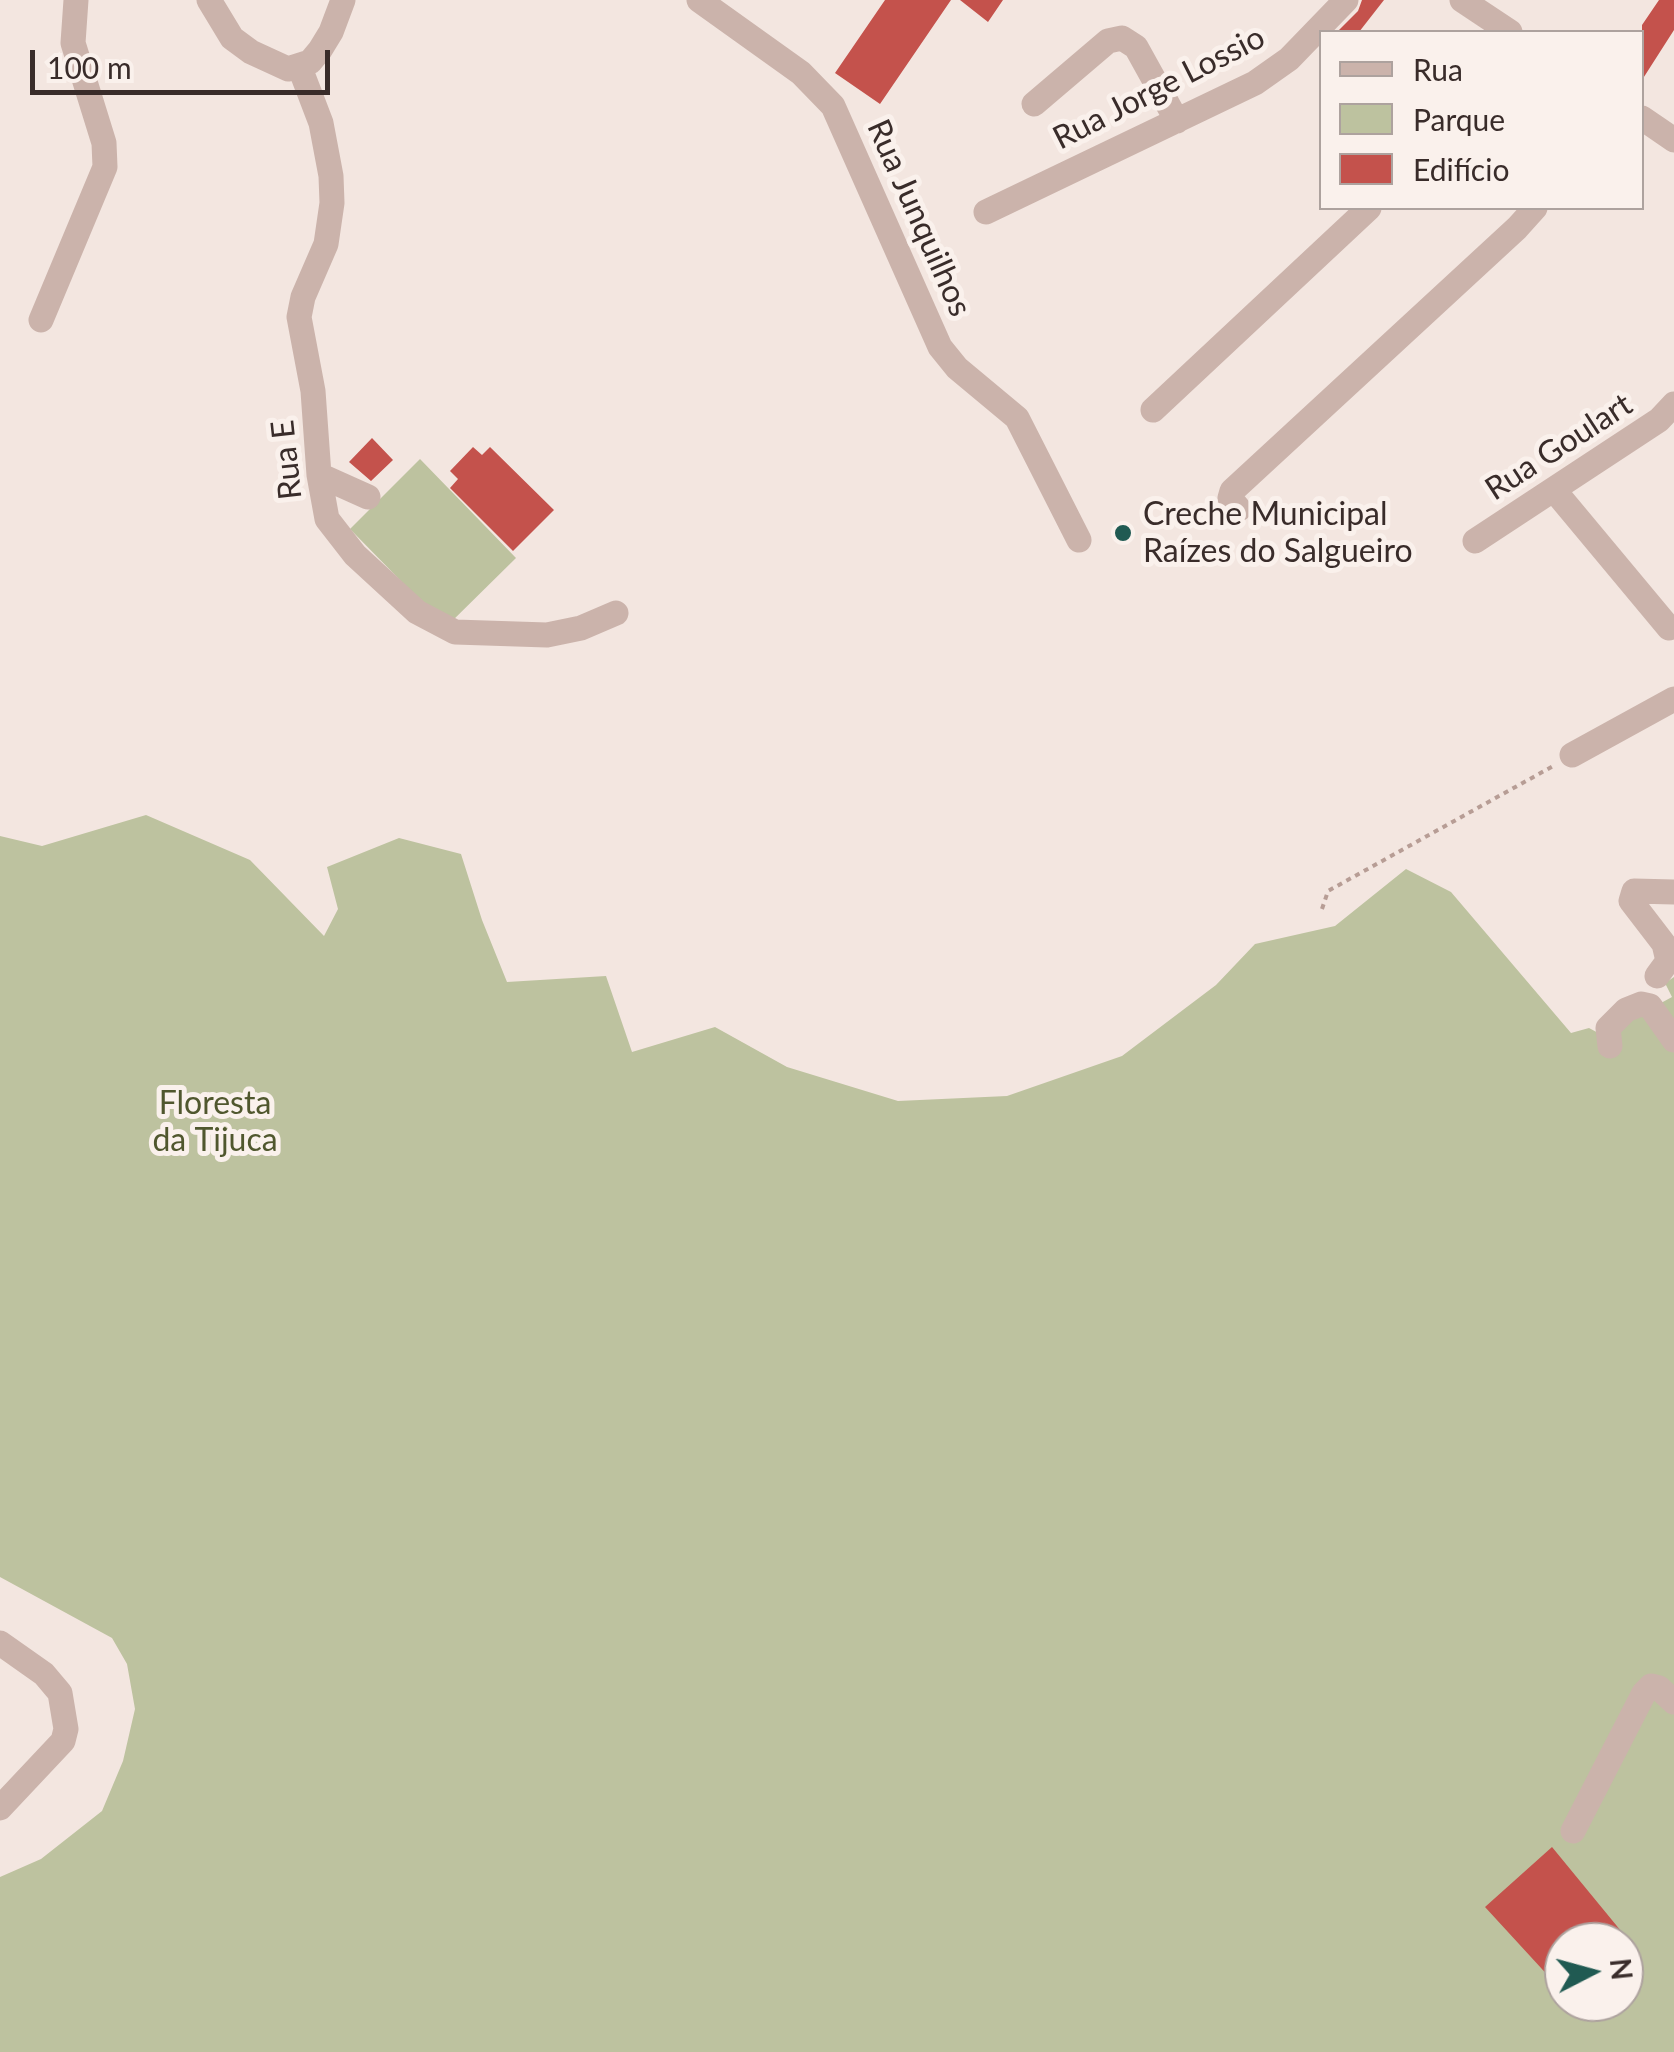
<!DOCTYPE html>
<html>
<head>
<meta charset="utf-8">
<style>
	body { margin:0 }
	#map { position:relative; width:1674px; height:2052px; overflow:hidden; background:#f3e6e0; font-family:Lato,sans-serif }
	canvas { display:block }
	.legend { position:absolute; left:1319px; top:30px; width:325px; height:180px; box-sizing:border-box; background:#faf1ec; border:2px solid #ada29e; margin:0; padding:12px 18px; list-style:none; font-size:30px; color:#392c2a }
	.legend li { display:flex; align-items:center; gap:20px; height:50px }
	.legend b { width:50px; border:2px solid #ada29e }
	.north { position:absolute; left:1544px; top:1922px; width:100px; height:100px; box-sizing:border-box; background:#faf1ec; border:2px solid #ada29e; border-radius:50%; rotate:84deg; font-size:28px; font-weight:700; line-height:40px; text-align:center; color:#392c2a }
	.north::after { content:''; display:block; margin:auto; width:35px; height:45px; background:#205a52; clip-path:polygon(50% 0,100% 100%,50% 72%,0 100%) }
	.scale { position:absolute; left:30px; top:50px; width:300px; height:45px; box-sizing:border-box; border:5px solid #392c2a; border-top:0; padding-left:12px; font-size:30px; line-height:35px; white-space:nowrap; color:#392c2a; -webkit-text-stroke:8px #faf1ec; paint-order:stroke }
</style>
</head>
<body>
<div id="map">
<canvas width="1674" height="2052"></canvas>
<ul class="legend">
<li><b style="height:12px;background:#cbb3ab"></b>Rua</li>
<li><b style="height:28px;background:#bdc29f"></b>Parque</li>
<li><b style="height:28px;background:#c4524c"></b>Edifício</li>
</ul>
<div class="north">N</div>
<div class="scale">100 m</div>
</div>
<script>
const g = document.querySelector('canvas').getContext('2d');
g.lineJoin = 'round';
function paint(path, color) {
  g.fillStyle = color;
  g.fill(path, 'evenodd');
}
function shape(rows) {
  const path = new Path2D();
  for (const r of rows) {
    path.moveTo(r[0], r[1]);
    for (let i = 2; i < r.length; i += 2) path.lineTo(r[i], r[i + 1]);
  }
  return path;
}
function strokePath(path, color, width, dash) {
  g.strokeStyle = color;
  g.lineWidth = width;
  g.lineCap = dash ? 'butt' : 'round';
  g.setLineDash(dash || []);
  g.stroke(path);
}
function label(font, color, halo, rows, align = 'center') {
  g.font = font + ' Lato,sans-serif';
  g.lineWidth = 10;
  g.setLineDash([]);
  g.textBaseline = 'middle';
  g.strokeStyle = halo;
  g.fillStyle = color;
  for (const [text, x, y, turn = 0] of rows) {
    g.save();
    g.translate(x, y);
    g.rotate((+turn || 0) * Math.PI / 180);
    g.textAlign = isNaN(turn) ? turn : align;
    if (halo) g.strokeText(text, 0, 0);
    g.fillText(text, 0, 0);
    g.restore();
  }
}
paint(shape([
	[420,459,516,558,446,627,350,529],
	[146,815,250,860,324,936,338,909,327,867,399,838,461,854,482,920,507,982,606,976,632,1052,715,1027,787,1067,898,1101,1007,1096,1122,1056,1216,985,1255,944,1335,926,1406,869,1451,892,1571,1033,1589,1028,1602,1035,1672,997,1665,983,1674,977,1674,2052,0,2052,0,1877,41,1859,102,1811,123,1761,135,1709,127,1664,112,1638,0,1577,0,836,42,846],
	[1564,1942,1624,1942,1624,2002,1564,2002]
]), '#bdc29f');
paint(shape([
	[885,0,951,0,880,104,835,73],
	[960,0,1003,0,988,22],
	[1362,0,1384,0,1359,32,1337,32,1358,11],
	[1659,0,1674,0,1674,30,1642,80,1642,25],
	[372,438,393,460,371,481,349,462],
	[473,447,482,455,490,447,554,510,513,551,450,488,458,479,450,471],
	[1552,1847,1630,1942,1564,1942,1564,1993,1485,1907]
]), '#c4524c');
strokePath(shape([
	[1322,909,1328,891,1555,765]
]), '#b79d95', 4, [5, 5]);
strokePath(shape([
	[209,0,232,38,251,52,288,69,310,62,320,50,331,32,343,0],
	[699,0,801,73,833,106,940,347,957,368,1017,418,1079,540],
	[1462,0,1510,32],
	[300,68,321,123,331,176,332,203,326,244,303,297,299,317,313,391,319,475,327,519,355,555,417,612,455,632,547,635,581,628,616,613],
	[1034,104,1108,41,1122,38,1136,47,1177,121],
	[1642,118,1674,140],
	[986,212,1255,83,1289,59,1346,0],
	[41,320,105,167,104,143,73,43,76,0],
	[1153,410,1369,208],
	[319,475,368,497],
	[1554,490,1669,628],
	[1239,509,1230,498,1232,491,1517,228,1535,208],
	[1475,541,1659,420,1674,404],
	[1572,755,1674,699],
	[1657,976,1668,961,1664,944,1631,901,1634,891,1674,892],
	[1610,1046,1608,1028,1626,1010,1641,1004,1650,1006,1674,1040],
	[0,1643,44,1674,60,1693,66,1729,63,1741,0,1808],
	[1573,1831,1644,1693,1651,1686,1659,1688,1674,1702]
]), '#cbb3ab', 25);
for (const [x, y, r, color] of [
	[1123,533,10,"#205a52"]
]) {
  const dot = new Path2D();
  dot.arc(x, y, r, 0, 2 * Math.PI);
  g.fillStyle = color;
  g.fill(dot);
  strokePath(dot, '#faf1ec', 4);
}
label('32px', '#392c2a', '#faf1ec', [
	["Rua Jorge Lossio",1159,88,-27],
	["Rua Junquilhos",919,218,66],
	["Rua Goulart",1559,447,-33],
	["Rua E",287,460,-96]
]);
label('32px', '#392c2a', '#faf1ec', [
	["Creche Municipal",1143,515],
	["Raízes do Salgueiro",1143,552]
], 'left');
label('32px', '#50572e', '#faf1ec', [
	["Floresta",215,1104],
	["da Tijuca",215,1141]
]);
</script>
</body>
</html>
